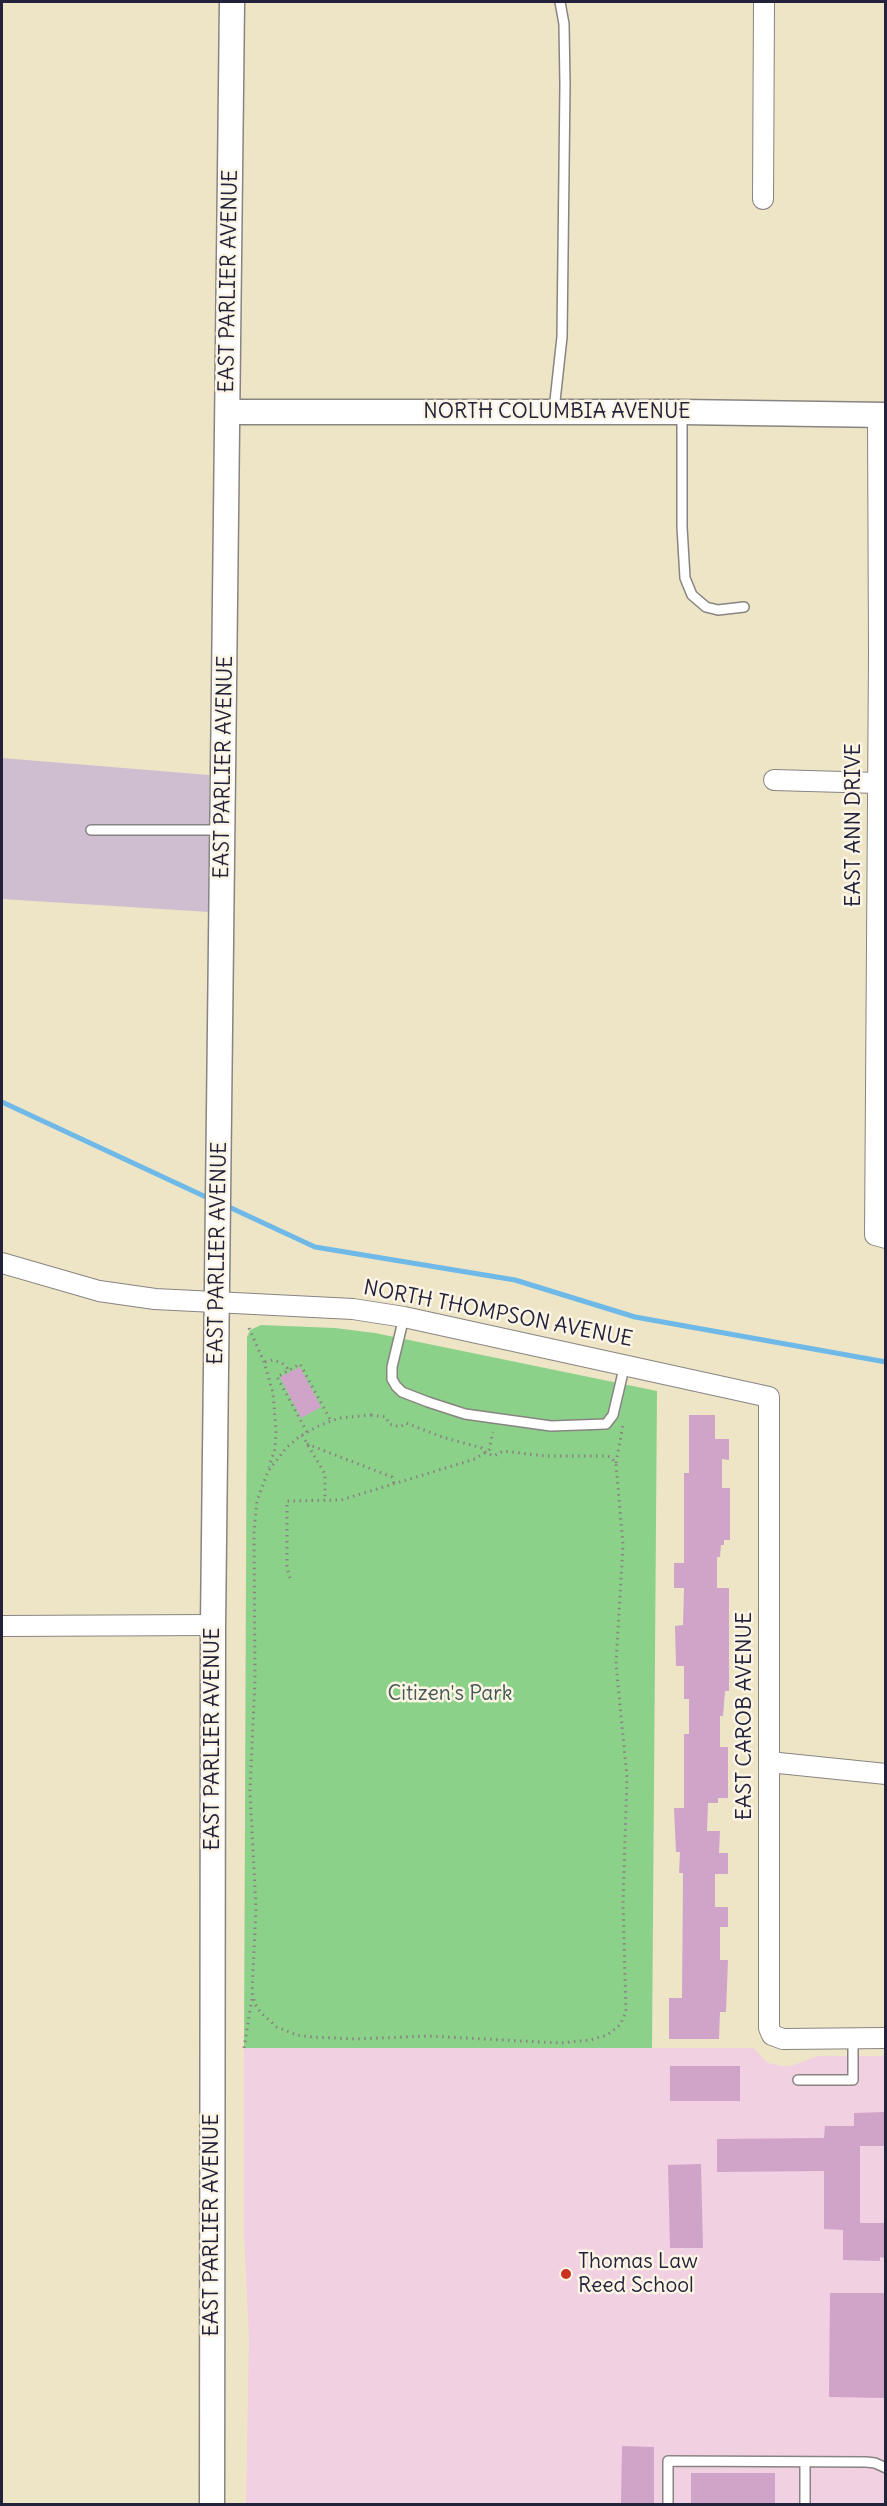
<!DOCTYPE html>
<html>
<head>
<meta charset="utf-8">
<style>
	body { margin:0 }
	#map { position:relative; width:887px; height:2506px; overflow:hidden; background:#eee5c7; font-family:Delius,sans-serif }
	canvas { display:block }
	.frame { position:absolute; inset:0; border:3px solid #22223b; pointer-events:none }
</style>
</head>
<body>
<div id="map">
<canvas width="887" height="2506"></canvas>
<div class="frame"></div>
</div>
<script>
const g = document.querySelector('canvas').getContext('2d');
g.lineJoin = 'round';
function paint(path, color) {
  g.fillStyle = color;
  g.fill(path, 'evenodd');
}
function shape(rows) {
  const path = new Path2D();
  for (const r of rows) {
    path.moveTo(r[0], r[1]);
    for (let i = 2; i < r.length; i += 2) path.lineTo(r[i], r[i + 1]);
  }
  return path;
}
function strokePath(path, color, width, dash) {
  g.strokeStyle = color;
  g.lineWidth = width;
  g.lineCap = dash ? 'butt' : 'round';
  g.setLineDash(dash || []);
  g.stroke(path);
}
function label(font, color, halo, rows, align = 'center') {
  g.font = font + ' Delius,sans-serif';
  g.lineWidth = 5;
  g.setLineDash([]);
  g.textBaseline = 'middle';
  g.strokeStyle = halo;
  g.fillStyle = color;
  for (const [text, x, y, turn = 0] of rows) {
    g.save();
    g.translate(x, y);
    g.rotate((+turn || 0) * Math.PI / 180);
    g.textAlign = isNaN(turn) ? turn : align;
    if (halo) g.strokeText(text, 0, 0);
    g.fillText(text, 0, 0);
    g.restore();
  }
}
paint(shape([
	[244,2048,754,2048,768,2063,782,2066,791,2066,818,2056,885,2056,885,2504,246,2504,249,2338,244,2236]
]), '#f1d0e2');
paint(shape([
	[2,758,209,775,209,912,2,899]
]), '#cebed0');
paint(shape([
	[261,1325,335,1328,375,1333,657,1391,652,2048,244,2048,247,1337,250,1330]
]), '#8cd18a');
strokePath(shape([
	[2,1102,206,1197],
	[229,1207,315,1247,515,1280,635,1317,886,1362]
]), '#6eb9e7', 5);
paint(shape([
	[300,1367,321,1407,301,1418,280,1377],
	[689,1415,715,1415,715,1439,729,1439,729,1460,722,1459,722,1488,730,1488,730,1540,724,1540,724,1545,721,1545,720,1557,717,1557,717,1588,729,1588,729,1691,725,1691,723,1716,720,1716,720,1747,728,1747,728,1798,718,1798,718,1803,708,1803,707,1831,720,1831,719,1853,728,1853,728,1874,715,1874,715,1907,728,1907,728,1927,720,1927,720,1960,728,1960,726,2012,720,2012,719,2039,669,2039,669,1998,682,1998,683,1873,679,1873,680,1852,676,1852,674,1808,684,1808,684,1734,689,1734,689,1699,684,1699,684,1666,676,1666,675,1626,683,1625,684,1588,674,1588,674,1563,684,1563,684,1473,689,1473],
	[670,2066,740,2066,740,2101,670,2101],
	[885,2112,885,2146,860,2146,860,2223,885,2223,885,2258,880,2257,880,2261,843,2260,843,2230,824,2229,824,2171,717,2172,717,2139,824,2138,825,2126,854,2126,854,2113],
	[701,2164,703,2248,670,2248,668,2165],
	[830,2293,885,2293,885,2398,829,2397],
	[622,2446,654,2447,654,2505,621,2505],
	[691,2473,775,2473,775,2505,691,2505]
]), '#d0a4c9');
const service = shape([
	[554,410,562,337,565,85,564,24,560,2],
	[682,412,682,527,685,578,692,595,706,607,718,610,744,607],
	[91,830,221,830],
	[404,1317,392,1367,392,1379,396,1386,402,1392,428,1402,465,1414,551,1426,606,1424,613,1415,625,1364],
	[798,2080,853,2080,853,2038],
	[668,2504,668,2461,866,2462,875,2463,886,2468],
	[805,2504,805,2462]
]);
const minor = shape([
	[763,199,764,2],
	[878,415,879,655,875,1235,886,1238],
	[774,780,878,783],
	[2,1263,99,1291,155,1299,353,1309,404,1317,769,1397,769,2028,772,2035,783,2039,886,2038],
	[2,1626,213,1625],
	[769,1762,886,1774]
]);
const tertiary = shape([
	[228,412,682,412,886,415],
	[212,2504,213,1625,232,2]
]);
strokePath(service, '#888481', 12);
strokePath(minor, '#888481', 22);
strokePath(tertiary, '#888481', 27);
strokePath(shape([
	[249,1328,264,1362,273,1393,276,1431,275,1449,269,1467],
	[265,1362,273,1360,282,1363,287,1368,287,1371],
	[371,1415,386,1417,389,1424,400,1427,406,1423,442,1437,482,1448,486,1453,494,1456,503,1451,545,1456,606,1456,611,1457,616,1464,623,1545,616,1664,627,1777,623,1903,626,2012,620,2025,607,2035,590,2040,560,2043,428,2036,355,2039,312,2037,297,2035,277,2027,261,2013,255,2004,252,1993,256,1909,250,1790,255,1680,254,1531,257,1501,268,1471,287,1447,299,1437,316,1427,339,1418,371,1415],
	[307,1432,277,1377,300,1364,331,1421],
	[302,1435,325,1474,325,1501],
	[307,1444,392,1477,394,1484],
	[616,1463,623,1425],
	[290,1578,287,1568,287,1501,341,1500,475,1459,489,1450,493,1432],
	[244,2048,252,1998]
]), '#888481', 3, [1.5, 4.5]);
strokePath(service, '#fff', 9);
strokePath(minor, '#fff', 20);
strokePath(tertiary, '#fff', 24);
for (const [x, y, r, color] of [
	[566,2274,6,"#c8321e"]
]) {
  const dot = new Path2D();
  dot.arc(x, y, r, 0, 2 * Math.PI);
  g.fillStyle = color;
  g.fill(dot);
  strokePath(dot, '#fcf5e5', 2);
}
label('21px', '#22223b', '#fcf5e5', [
	["EAST PARLIER AVENUE",229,281,-89],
	["NORTH COLUMBIA AVENUE",557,412],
	["EAST PARLIER AVENUE",224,767,-89],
	["EAST ANN DRIVE",854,825,-90],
	["EAST PARLIER AVENUE",218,1253,-89],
	["NORTH THOMPSON AVENUE",498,1314,11],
	["EAST CAROB AVENUE",745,1716,-90],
	["EAST PARLIER AVENUE",213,1739,-90],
	["EAST PARLIER AVENUE",212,2225,-90]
]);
label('21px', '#425753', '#fcf5e5', [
	["Citizen's Park",450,1694]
]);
label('21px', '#22223b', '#fcf5e5', [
	["Thomas Law",578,2262],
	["Reed School",578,2286]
], 'left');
</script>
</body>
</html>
